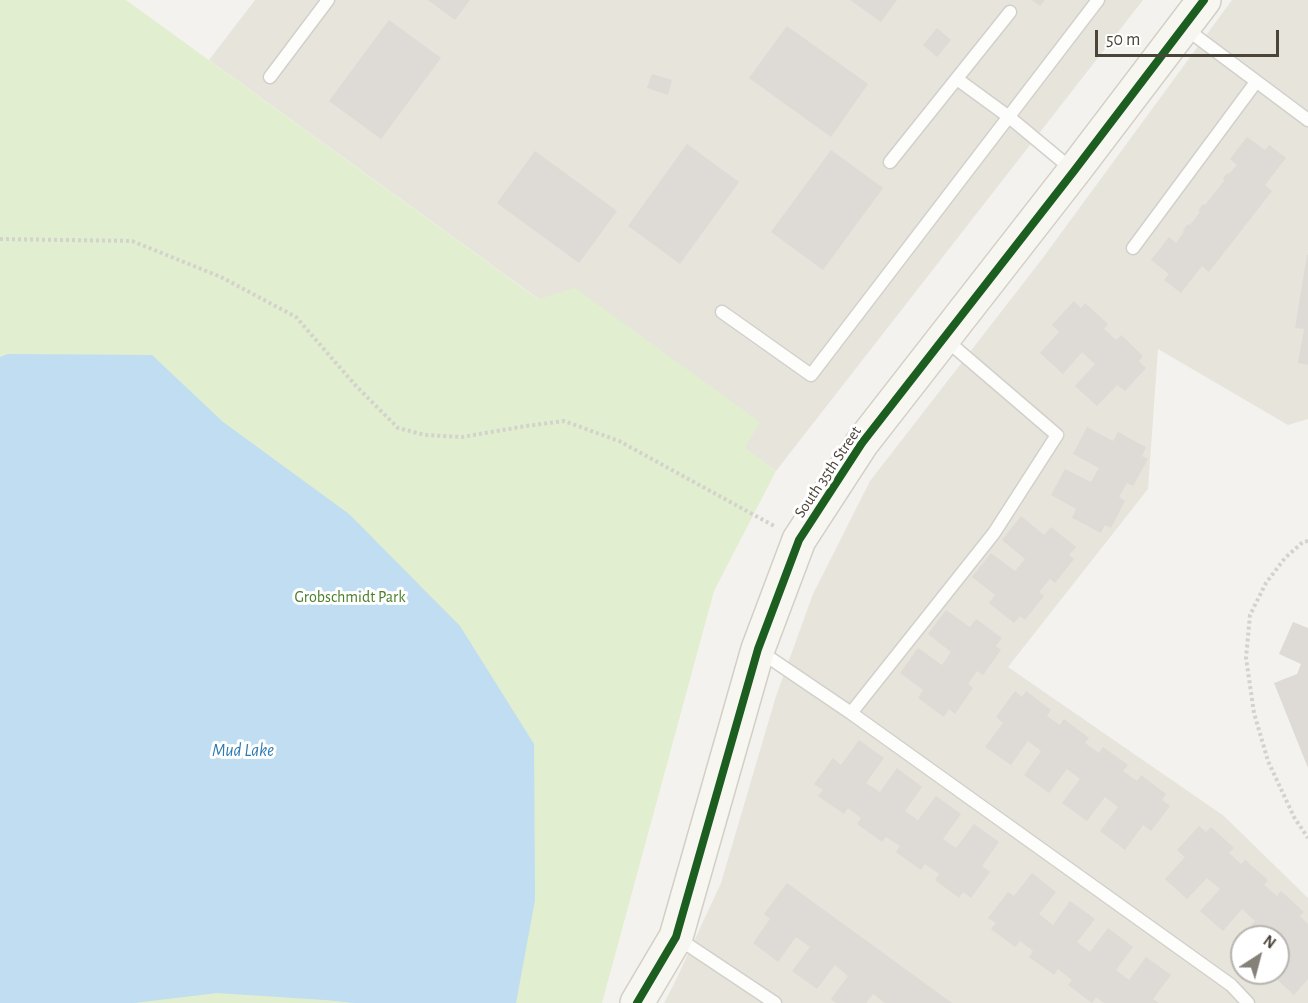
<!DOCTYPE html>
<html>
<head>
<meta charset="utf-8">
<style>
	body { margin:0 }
	#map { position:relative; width:1308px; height:1003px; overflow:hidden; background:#f4f2ee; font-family:"Alegreya Sans",sans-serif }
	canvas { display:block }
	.north { position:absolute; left:1230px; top:925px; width:60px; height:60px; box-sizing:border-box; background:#fff; border:2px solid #b7b4b0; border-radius:50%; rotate:36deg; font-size:16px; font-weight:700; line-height:24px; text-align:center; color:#4b4439 }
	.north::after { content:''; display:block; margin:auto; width:21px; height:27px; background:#868178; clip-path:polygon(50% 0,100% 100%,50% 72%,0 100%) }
	.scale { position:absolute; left:1095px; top:30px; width:184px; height:27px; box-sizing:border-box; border:3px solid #4b4439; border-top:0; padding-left:8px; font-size:18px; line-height:21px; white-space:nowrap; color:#4b4439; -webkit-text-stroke:4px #fff; paint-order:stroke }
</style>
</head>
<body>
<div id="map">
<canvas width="1308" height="1003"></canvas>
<div class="north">N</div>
<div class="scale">50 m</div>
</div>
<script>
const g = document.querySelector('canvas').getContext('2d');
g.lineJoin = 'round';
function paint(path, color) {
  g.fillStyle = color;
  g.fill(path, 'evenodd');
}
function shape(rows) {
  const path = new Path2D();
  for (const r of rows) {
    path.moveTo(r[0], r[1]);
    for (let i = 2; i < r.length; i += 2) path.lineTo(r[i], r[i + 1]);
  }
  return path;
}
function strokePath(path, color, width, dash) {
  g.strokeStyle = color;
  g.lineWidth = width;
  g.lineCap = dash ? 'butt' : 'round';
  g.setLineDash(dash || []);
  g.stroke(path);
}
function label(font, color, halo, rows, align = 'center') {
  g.font = font + ' "Alegreya Sans",sans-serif';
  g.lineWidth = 6;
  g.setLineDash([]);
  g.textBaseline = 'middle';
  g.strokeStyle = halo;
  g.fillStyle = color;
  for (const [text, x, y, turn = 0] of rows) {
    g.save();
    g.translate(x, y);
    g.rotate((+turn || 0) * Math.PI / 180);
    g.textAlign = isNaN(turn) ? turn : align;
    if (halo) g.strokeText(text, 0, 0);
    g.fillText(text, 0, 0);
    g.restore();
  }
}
paint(shape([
	[255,0,1143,0,776,471,209,60],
	[1232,0,1308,0,1308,419,1288,425,1158,349,1148,489,1008,667,1224,816,1308,898,1308,1003,664,1003,674,984,721,883,776,696,813,594,870,481,1042,259],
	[1242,937,1278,937,1278,973,1242,973]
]), '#e7e4dc');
paint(shape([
	[0,0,126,0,538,299,575,288,760,422,745,448,776,471,714,591,602,1003,0,1003]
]), '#e1eecf');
paint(shape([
	[8,354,152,355,223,422,349,514,460,626,534,744,535,900,516,1003,354,1003,325,1000,217,993,134,1003,0,1003,0,357]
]), '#c0ddf1');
paint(shape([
	[428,0,470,0,455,20],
	[850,0,897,0,881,22],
	[1032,0,1045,0,1040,6],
	[389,20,441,58,381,139,329,101],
	[787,26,868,84,831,137,749,78],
	[937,28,951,40,937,57,923,45],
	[652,74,672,80,668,95,647,88],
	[1247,137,1265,150,1269,145,1286,158,1265,185,1272,191,1209,272,1202,266,1181,293,1164,280,1169,274,1151,260,1169,237,1176,243,1184,232,1183,230,1188,224,1190,225,1200,212,1198,211,1203,204,1205,205,1224,181,1223,179,1227,173,1229,174,1237,165,1230,159],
	[687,144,739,182,680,264,628,226],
	[831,150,883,188,823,270,771,232],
	[535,151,617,211,579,263,497,203],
	[1307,255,1308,255,1308,365,1298,363,1304,329,1295,328],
	[1074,301,1081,308,1085,303,1108,324,1104,329,1116,340,1121,335,1143,356,1139,361,1146,368,1125,391,1117,385,1097,406,1075,386,1095,364,1082,352,1063,374,1040,353,1059,332,1052,325],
	[1087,427,1113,441,1118,432,1146,447,1142,456,1148,459,1133,486,1127,483,1119,497,1125,501,1111,528,1105,525,1101,533,1072,518,1076,509,1051,495,1065,469,1091,482,1099,468,1073,454],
	[1021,516,1044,535,1051,527,1076,547,1069,555,1074,559,1055,583,1050,579,1039,592,1044,596,1025,620,1020,616,1014,623,989,603,995,595,972,577,991,553,1015,571,1025,559,1002,540],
	[946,610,970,627,976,619,1002,638,996,646,1001,650,983,675,977,671,968,684,973,688,955,714,949,709,944,717,918,698,923,690,900,673,918,648,942,665,951,652,928,634],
	[1293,622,1308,628,1308,768,1274,683,1297,674,1301,664,1279,654],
	[1015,691,1022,697,1026,691,1051,710,1047,716,1060,725,1064,719,1089,738,1085,743,1099,753,1103,747,1128,765,1123,771,1137,781,1141,775,1166,794,1162,800,1170,806,1151,831,1143,825,1125,850,1100,831,1118,807,1105,797,1087,821,1062,803,1080,779,1067,769,1049,793,1024,775,1041,751,1028,741,1011,765,985,747,1003,723,996,717],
	[859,740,884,758,866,783,880,792,897,768,922,787,905,811,918,820,936,796,961,814,943,839,956,848,974,824,999,842,982,866,990,872,971,898,963,892,959,898,935,880,939,874,925,864,921,870,896,852,900,846,886,837,882,842,857,824,861,818,848,808,844,814,818,796,823,790,814,784,833,758,841,765],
	[1199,826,1206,832,1211,827,1234,848,1229,853,1241,864,1245,860,1268,880,1264,885,1277,896,1281,891,1304,912,1300,916,1308,924,1308,979,1294,995,1270,973,1278,973,1278,966,1290,952,1278,941,1278,937,1242,937,1242,948,1236,942,1255,921,1242,909,1223,931,1200,911,1220,889,1207,878,1187,899,1165,879,1185,857,1177,850],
	[1032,873,1056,892,1039,914,1053,925,1070,901,1095,919,1077,942,1090,952,1108,928,1133,947,1116,970,1129,980,1146,957,1171,975,1153,999,1159,1003,1104,1003,1096,997,1092,1003,1068,985,1072,980,1058,969,1054,975,1029,957,1033,951,1020,941,1015,947,991,929,996,923,988,918,1008,892,1014,896],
	[787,883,952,1003,885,1003,873,994,866,1003,836,1003,831,999,848,976,835,965,817,989,792,971,810,947,796,937,778,962,753,943,770,919,764,914]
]), '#dedbd6');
const lane = shape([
	[1185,28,1308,120],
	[270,77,328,0],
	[957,79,1009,117,1074,171],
	[890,162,1010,12],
	[1133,248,1256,82],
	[722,312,811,375,1098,0],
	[758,650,851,713,1231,985,1248,1003],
	[851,713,994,533,1057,435,945,339],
	[676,937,775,1003]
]);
const secondary = shape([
	[637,1003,676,937,758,649,799,540,862,443,1074,171,1204,0]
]);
strokePath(lane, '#d2d0cb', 15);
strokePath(secondary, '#d3cfc5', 36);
strokePath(shape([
	[0,239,132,241,221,277,296,317,356,386,398,428,425,435,462,437,526,426,564,421,619,441,776,527],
	[1308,541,1303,542,1285,558,1266,583,1250,615,1246,658,1254,713,1268,761,1294,817,1308,838]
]), '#d3d2cc', 4, [3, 3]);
strokePath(lane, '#fdfdfc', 12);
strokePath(secondary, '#f7f6f1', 33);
strokePath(shape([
	[637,1003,676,937,758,649,799,540,862,443,1074,171,1204,0]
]), '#1b5e20', 8);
label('16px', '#4b4439', '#fff', [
	["South 35th Street",828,472,-56]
]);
label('16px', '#4a7f2a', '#fff', [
	["Grobschmidt Park",350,597]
]);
label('italic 18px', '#2e7ab2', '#fff', [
	["Mud Lake",243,751]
]);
</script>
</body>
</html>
